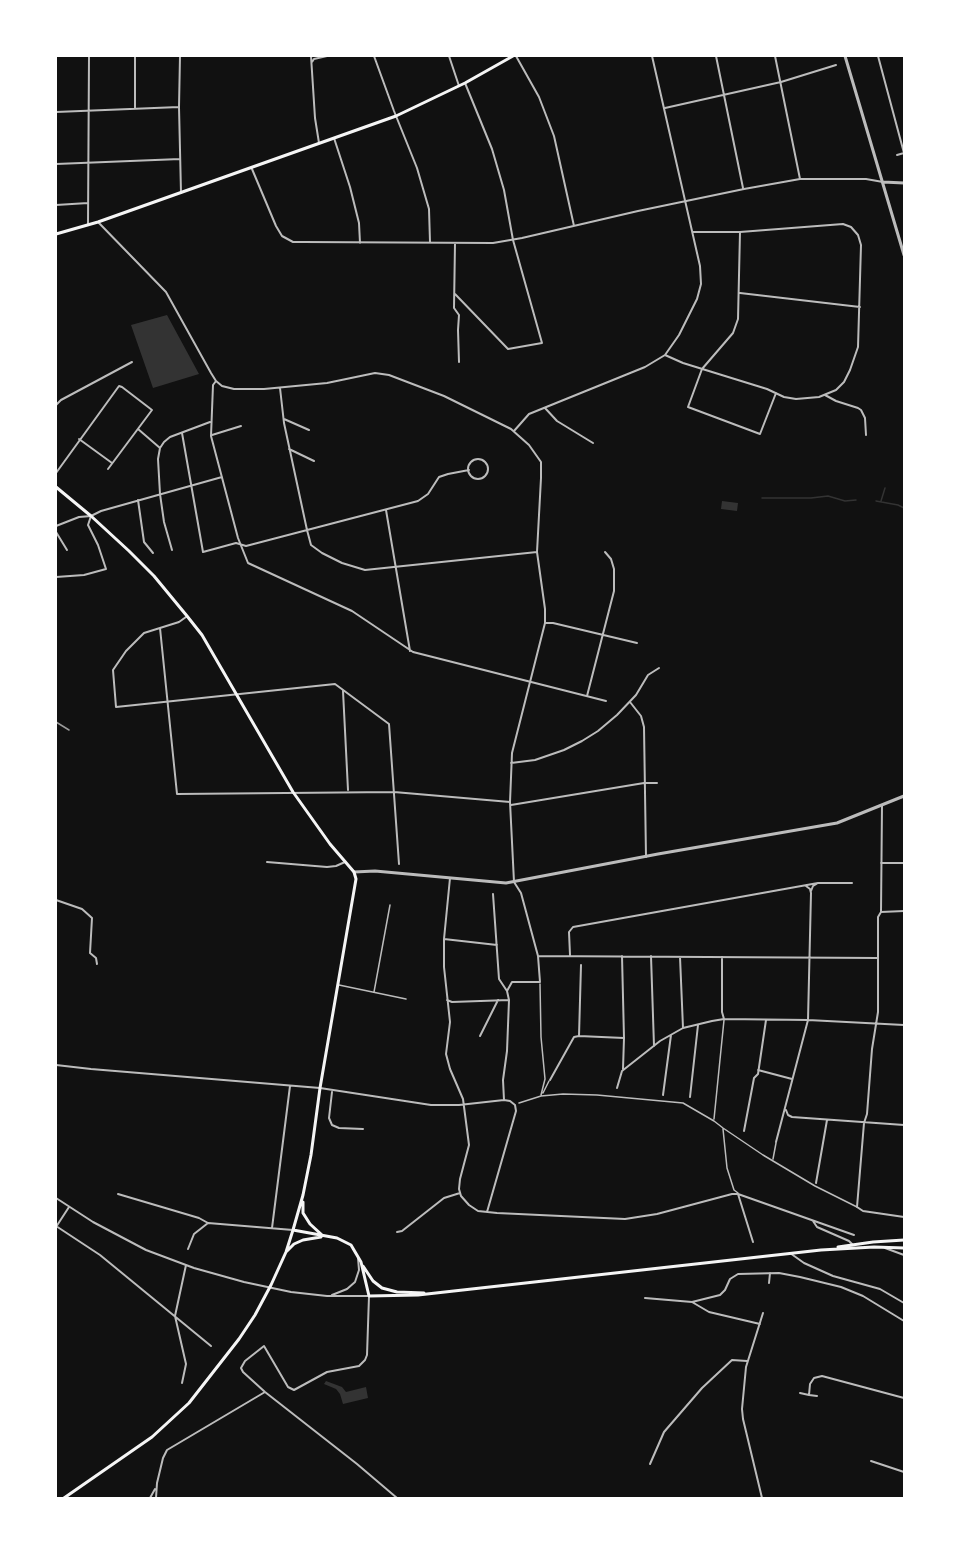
<!DOCTYPE html>
<html>
<head>
<meta charset="utf-8">
<style>
	body { margin:0 }
	#map { position:relative; width:960px; height:1554px; overflow:hidden; background:#111; font-family:Lato,sans-serif }
	canvas { display:block }
	.frame { position:absolute; inset:0; border:57px solid #fff; pointer-events:none }
</style>
</head>
<body>
<div id="map">
<canvas width="960" height="1554"></canvas>
<div class="frame"></div>
</div>
<script>
const g = document.querySelector('canvas').getContext('2d');
g.lineJoin = 'round';
function paint(path, color) {
  g.fillStyle = color;
  g.fill(path, 'evenodd');
}
function shape(rows) {
  const path = new Path2D();
  for (const r of rows) {
    if (r.length === 3) {
      path.moveTo(r[0] + r[2], r[1]);
      path.arc(r[0], r[1], r[2], 0, 2 * Math.PI);
      continue;
    }
    path.moveTo(r[0], r[1]);
    for (let i = 2; i < r.length; i += 2) path.lineTo(r[i], r[i + 1]);
  }
  return path;
}
function strokePath(path, color, width, dash) {
  g.strokeStyle = color;
  g.lineWidth = width;
  g.lineCap = dash ? 'butt' : 'round';
  g.setLineDash(dash || []);
  g.stroke(path);
}
paint(shape([
	[167,315,199,374,153,388,131,325],
	[722,501,738,503,737,511,721,509],
	[326,1381,342,1387,346,1392,366,1387,368,1398,343,1404,340,1394,336,1389,324,1384]
]), '#333');
strokePath(shape([
	[762,498,811,498,828,496,845,501,856,500],
	[876,501,898,505,904,508],
	[881,501,885,488]
]), '#333', 1.5);
strokePath(shape([
	[339,985,406,999],
	[374,992,390,905]
]), '#bcbcbc', 1.5);
strokePath(shape([
	[540,984,541,1037,545,1079,541,1095],
	[543,1093,549,1081],
	[519,1103,541,1096,563,1094,597,1095,683,1103,714,1121,723,1128,763,1155,815,1186,857,1207],
	[714,1119,724,1020],
	[723,1129,727,1168,734,1190,738,1193],
	[773,1159,776,1143]
]), '#bcbcbc', 1.5);
strokePath(shape([
	[180,56,179,107,181,193],
	[311,56,315,118,319,143],
	[374,56,394,111,417,168,429,209,430,242],
	[449,56,459,86],
	[516,56,539,97,554,136,574,226],
	[716,56,743,188],
	[775,56,800,179],
	[878,56,904,153,897,155],
	[312,62,314,59,327,56],
	[135,108,135,56],
	[665,108,781,82,836,65],
	[56,112,179,107],
	[334,138,350,187,359,223,360,243],
	[56,164,180,159],
	[252,169,276,226,282,236,293,242,303,242,493,243,522,238,638,211,744,189,800,179,866,179,883,182],
	[56,205,88,203],
	[98,222,166,292,211,373,216,381,222,386,234,389,264,389,327,383,375,373,389,375,444,396,511,429,529,445,541,462,541,478,537,552,545,609,545,623,512,753,510,802,514,882,521,893,538,956,540,982,512,982,507,991],
	[88,224,89,56],
	[740,232,738,319,733,333,702,369,688,407,760,434,776,393],
	[455,243,454,308,459,315,458,330,459,362],
	[740,293,860,307],
	[455,294,508,349,542,343,513,240,504,190,492,149,465,83],
	[665,355,683,363,767,389,784,397,796,399,819,397,836,390,844,382,850,370,858,347,861,245,858,235,851,227,843,224,740,232,693,232],
	[216,381,213,385,211,436,238,538,248,563,352,611,413,652,606,701],
	[280,388,284,423,307,530,311,545,322,553,342,563,365,570,537,552],
	[825,395,836,401,858,408,861,410,865,418,866,435],
	[56,405,61,400,132,362],
	[545,408,557,421,593,443],
	[284,419,309,430],
	[138,429,160,448],
	[514,431,529,414,645,367,665,355,679,335,697,299,701,284,700,266,652,56],
	[182,433,203,552,236,543,246,546,418,501,428,494,439,477,448,474,469,470],
	[212,435,241,426],
	[79,439,112,463],
	[289,449,314,461],
	[478,469,10],
	[56,473,119,386,122,387,152,410,108,469],
	[138,500,144,542,153,553],
	[386,510,410,651],
	[56,526,79,517,91,516,101,511,222,477],
	[56,532,67,550],
	[172,550,164,522,160,494,158,459,160,448,164,442,170,437,210,422],
	[56,577,84,575,106,569,98,545,88,525,91,516],
	[186,617,179,622,144,633,126,651,113,670,116,707,335,684,389,724,399,864],
	[545,623,553,623,637,643],
	[160,628,177,794,394,792,510,802],
	[343,691,348,790],
	[587,696,614,591,614,569,611,559,605,552],
	[630,702,641,716,644,727,646,857],
	[511,763,535,760,564,750,582,741,598,731,617,715,636,695,648,675,659,668],
	[511,805,644,783,657,783],
	[882,805,881,912,878,917,878,1012,872,1049,867,1114,864,1123,857,1207,863,1211,904,1217],
	[267,862,327,867,336,866,345,862],
	[881,863,904,863],
	[450,878,444,939,444,967,450,1022,446,1054,450,1069,463,1099,469,1145,460,1179,459,1189,461,1196,469,1205,478,1211,497,1213,625,1219,657,1214,732,1194,738,1194,854,1235],
	[811,891,813,886,818,883,852,883],
	[493,894,499,979,507,991,509,1000,507,1051,503,1080,504,1100],
	[56,900,82,909,92,918,90,953,96,958,97,964],
	[881,912,904,911],
	[444,939,497,945],
	[570,955,569,932,573,927,818,883],
	[538,956,877,958],
	[622,956,624,1038,623,1069],
	[651,956,654,1046],
	[680,957,683,1028],
	[722,957,722,1012,724,1019],
	[447,1000,452,1002,509,1000],
	[480,1036,498,1000],
	[579,1036,581,965],
	[56,1065,91,1069,320,1088,431,1105,459,1105,504,1100,510,1101,515,1105,516,1111,487,1212],
	[758,1070,792,1079],
	[550,1080,574,1037,579,1036,624,1038],
	[617,1088,622,1071,660,1041,683,1028,712,1021,724,1019,808,1020,904,1025],
	[332,1092,329,1118,332,1125,339,1128,363,1129],
	[663,1095,671,1035],
	[690,1097,698,1025],
	[786,1110,788,1115,792,1117,904,1125],
	[744,1131,754,1078,758,1074,766,1020],
	[776,1142,808,1020,811,893,810,889,806,886],
	[816,1183,827,1120],
	[118,1194,199,1218,208,1223],
	[738,1194,753,1242],
	[56,1198,93,1222,146,1250,194,1268,244,1282,291,1292,327,1296,369,1296,367,1355,365,1360,359,1366,327,1372,294,1390,288,1387,264,1346,245,1361,241,1368,243,1372,265,1392,357,1464,397,1498],
	[813,1221,817,1227,849,1241,853,1245],
	[56,1226,100,1255,211,1346],
	[56,1227,69,1207],
	[272,1228,290,1086],
	[397,1232,402,1231,444,1198,460,1193],
	[885,1248,904,1255],
	[188,1249,194,1234,208,1223,293,1230],
	[790,1253,804,1263,833,1276,880,1289,904,1303],
	[769,1283,770,1273],
	[332,1295,347,1289,355,1282,359,1270,358,1258],
	[645,1298,692,1302,720,1295,725,1290,730,1279,738,1274,779,1273,800,1277,841,1287,863,1296,904,1321],
	[692,1302,709,1312,760,1324],
	[182,1383,186,1364,175,1316,186,1265],
	[800,1393,809,1395,810,1384,814,1378,822,1376,904,1398],
	[809,1395,817,1396],
	[871,1461,904,1472],
	[650,1464,664,1432,702,1388,732,1360,747,1361],
	[150,1498,155,1489],
	[156,1498,157,1483,163,1458,167,1450,265,1392],
	[762,1498,743,1419,742,1409,746,1367,763,1313]
]), '#bcbcbc', 2);
strokePath(shape([
	[845,56,904,255],
	[883,182,904,183],
	[354,872,375,871,506,883,658,854,837,823,904,796]
]), '#bcbcbc', 3);
strokePath(shape([
	[56,234,98,222,396,116,465,83,513,56],
	[56,487,91,516,129,551,154,576,187,616,202,635,293,792,330,844,354,872,356,879,320,1088,311,1155,303,1195,293,1230,286,1252,271,1285,255,1315,239,1339,189,1403,152,1437,64,1498],
	[303,1202,303,1213,310,1224,322,1235],
	[293,1230,337,1238,351,1245,361,1262,369,1296,418,1295,821,1250,874,1247,904,1248],
	[838,1247,873,1242,904,1240],
	[287,1251,294,1244,303,1240,321,1237],
	[363,1266,373,1281,382,1288,397,1292,424,1293]
]), '#f5f5f5', 3);
strokePath(shape([
	[56,722,69,730]
]), '#9a9a9a', 1.5);
</script>
</body>
</html>
